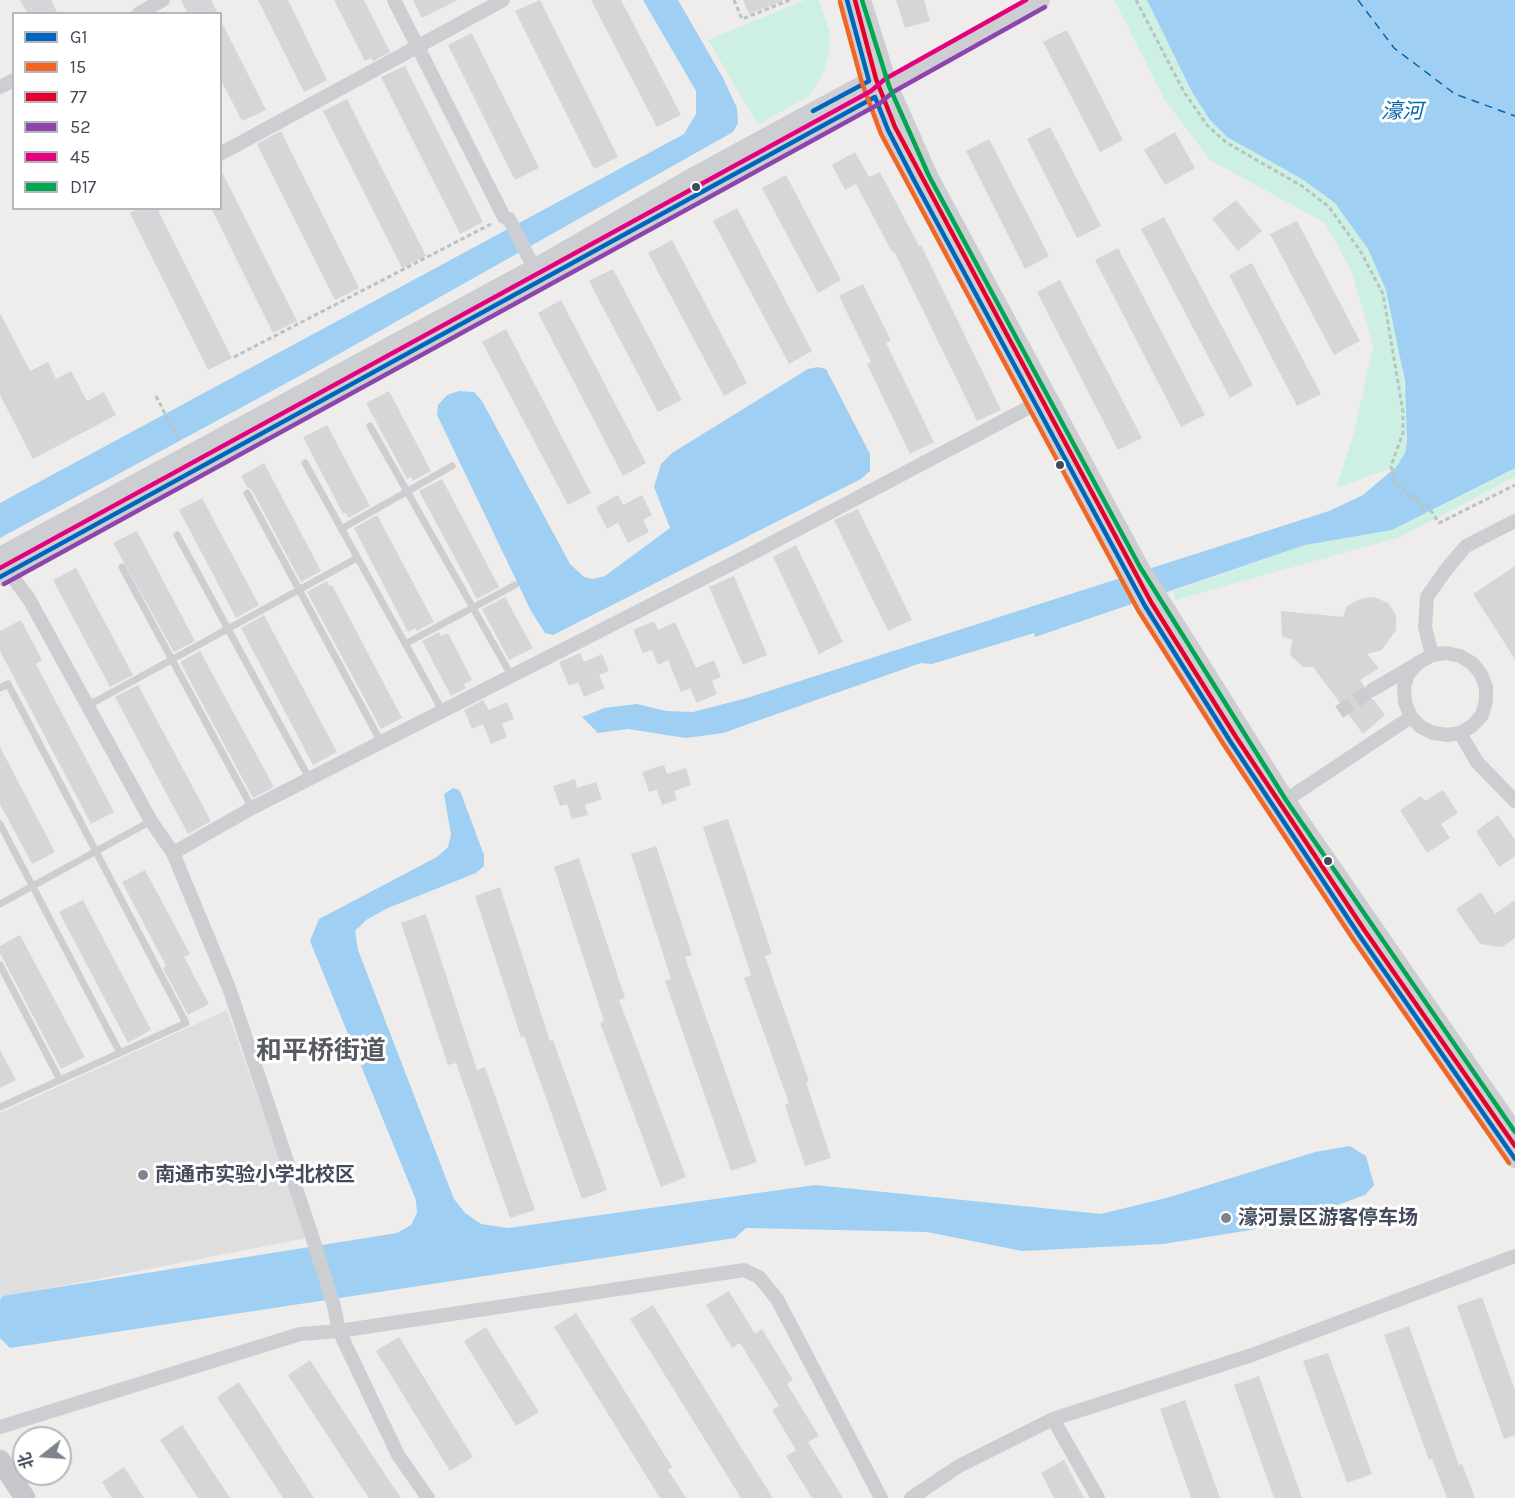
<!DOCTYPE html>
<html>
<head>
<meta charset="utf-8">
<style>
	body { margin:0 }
	#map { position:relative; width:1515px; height:1498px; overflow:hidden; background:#eeedec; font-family:Karla,"Noto Sans SC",sans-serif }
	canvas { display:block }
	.legend { position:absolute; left:12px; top:12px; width:210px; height:198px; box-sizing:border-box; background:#fff; border:2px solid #b4b7bd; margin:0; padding:8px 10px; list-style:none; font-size:18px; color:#434a5b }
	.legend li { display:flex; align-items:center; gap:12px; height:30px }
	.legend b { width:30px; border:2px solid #b4b7bd }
	.north { position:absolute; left:12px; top:1426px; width:60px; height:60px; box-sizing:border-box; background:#fff; border:2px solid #b4b7bd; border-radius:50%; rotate:253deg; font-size:16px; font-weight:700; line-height:24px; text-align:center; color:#434a5b }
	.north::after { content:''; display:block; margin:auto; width:21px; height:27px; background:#7f838e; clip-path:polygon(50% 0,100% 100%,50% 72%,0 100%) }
</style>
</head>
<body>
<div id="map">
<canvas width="1515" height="1498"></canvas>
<ul class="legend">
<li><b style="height:8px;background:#0065bd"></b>G1</li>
<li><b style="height:8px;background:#f26522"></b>15</li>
<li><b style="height:8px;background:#e4002b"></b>77</li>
<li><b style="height:8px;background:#8e44ad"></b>52</li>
<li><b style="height:8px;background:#e5007d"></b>45</li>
<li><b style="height:8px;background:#00a651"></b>D17</li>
</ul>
<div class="north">北</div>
</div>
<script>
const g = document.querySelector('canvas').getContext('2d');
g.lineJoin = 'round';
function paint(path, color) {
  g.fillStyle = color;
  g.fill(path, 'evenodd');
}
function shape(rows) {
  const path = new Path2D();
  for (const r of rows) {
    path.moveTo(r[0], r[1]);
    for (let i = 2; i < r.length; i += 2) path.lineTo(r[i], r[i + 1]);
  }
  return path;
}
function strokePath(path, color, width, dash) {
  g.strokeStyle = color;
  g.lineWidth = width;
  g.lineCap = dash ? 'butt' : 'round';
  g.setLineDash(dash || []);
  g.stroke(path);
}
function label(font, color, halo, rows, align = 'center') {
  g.font = font + ' Karla,"Noto Sans SC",sans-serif';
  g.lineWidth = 6;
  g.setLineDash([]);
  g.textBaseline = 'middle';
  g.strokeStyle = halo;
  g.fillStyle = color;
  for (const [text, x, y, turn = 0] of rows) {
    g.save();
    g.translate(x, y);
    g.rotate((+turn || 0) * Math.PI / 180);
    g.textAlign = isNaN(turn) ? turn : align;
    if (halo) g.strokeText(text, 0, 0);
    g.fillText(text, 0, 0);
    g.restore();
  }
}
paint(shape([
	[227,1010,307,1238,0,1298,0,1113]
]), '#dfdedf');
paint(shape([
	[805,0,819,0,830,33,829,54,822,75,809,96,758,125,708,40],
	[1114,0,1147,0,1192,92,1210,120,1227,137,1302,179,1335,203,1354,227,1368,249,1386,290,1397,333,1408,415,1405,453,1397,466,1336,488,1353,436,1373,347,1352,272,1325,223,1210,160,1164,99],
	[1515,468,1515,477,1400,537,1175,600,1174,591,1305,545,1392,530]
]), '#cef0e2');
paint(shape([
	[643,0,678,0,723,78,737,108,738,123,733,132,305,373,0,538,0,503,684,134,696,114,696,91],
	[1147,0,1515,0,1515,468,1392,530,1305,545,1035,637,1034,633,932,664,921,663,723,733,686,738,628,729,598,733,582,717,604,708,637,704,666,711,693,712,747,698,1329,511,1363,495,1397,466,1405,453,1407,440,1405,381,1386,290,1368,249,1335,203,1302,179,1227,137,1210,120,1192,92],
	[818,367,826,369,870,454,870,471,861,479,553,635,545,633,531,611,437,415,438,405,447,395,459,391,474,392,482,401,570,564,584,577,593,579,605,576,670,528,654,487,661,464,672,453,808,369],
	[453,788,459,790,462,796,484,855,484,866,476,873,388,908,366,920,355,931,358,950,454,1199,465,1213,481,1224,508,1228,815,1185,1101,1214,1170,1197,1315,1152,1350,1146,1366,1156,1374,1185,1365,1195,1321,1211,1251,1230,1163,1244,1022,1251,927,1232,746,1228,735,1238,10,1348,0,1338,0,1300,3,1296,397,1233,411,1225,417,1213,416,1200,310,941,319,919,437,857,448,847,451,835,444,794]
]), '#9fcff2');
strokePath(shape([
	[1358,0,1394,48,1455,94,1515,116]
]), '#0066b1', 1.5, [8, 6]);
paint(shape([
	[20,0,51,0,58,14,28,14],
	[181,0,211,0,218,14,188,14],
	[258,0,288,0,327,80,304,92],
	[334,0,364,0,390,52,373,61,371,58,365,61],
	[413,0,458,0,422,18],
	[540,0,618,157,594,169,515,11],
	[591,0,621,0,681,115,657,127],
	[743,0,783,0,783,1,749,14],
	[896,0,924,0,930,21,905,28],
	[220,19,266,110,242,121,220,78],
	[1067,30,1123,140,1100,152,1043,42],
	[472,33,539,168,515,180,448,45],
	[405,66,483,222,460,234,381,77],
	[347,99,426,256,402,268,323,111],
	[1050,127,1101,226,1077,238,1027,139],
	[281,131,359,288,335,300,257,144],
	[1175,132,1195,168,1165,185,1144,150],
	[989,139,1049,256,1025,269,966,151],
	[855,152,869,177,880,172,919,246,921,245,1001,410,977,421,894,251,892,252,856,184,845,190,832,165],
	[220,168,297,321,273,333,211,208,220,208],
	[786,175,841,280,818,293,762,188],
	[1236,200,1262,231,1238,251,1212,219],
	[139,208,157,208,232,358,208,370,130,213],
	[737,208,812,351,789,364,713,221],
	[1164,217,1253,385,1230,398,1141,229],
	[1297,221,1360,341,1334,355,1270,234],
	[672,240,747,383,724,396,648,253],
	[1118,248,1205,415,1181,427,1095,260],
	[1252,263,1321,394,1297,406,1229,275],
	[613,269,682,400,658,412,589,281],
	[1060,280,1142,438,1118,450,1037,292],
	[863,284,891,341,886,343,934,442,910,454,867,364,871,362,839,296],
	[561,300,646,463,623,476,538,313],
	[0,313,30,371,48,362,56,379,71,371,87,401,104,392,116,415,33,459,0,395],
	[506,329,591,493,568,505,482,342],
	[389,391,431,471,413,481,411,477,407,479,366,403],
	[327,425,370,506,348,518,346,513,343,514,303,437],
	[264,463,321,571,301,582,252,490,247,487,241,476],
	[442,479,499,587,477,599,419,491],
	[618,495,623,505,642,495,652,515,643,520,649,532,628,543,618,523,607,529,596,507],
	[202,498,259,605,236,618,179,510],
	[858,509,912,620,888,631,834,520],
	[377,515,434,622,417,631,415,628,408,632,354,528],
	[137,531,195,641,174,652,113,543],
	[796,545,843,642,819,654,773,557],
	[1515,566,1515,659,1473,594],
	[76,568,133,675,110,687,53,580],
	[734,576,767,655,743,665,709,587],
	[327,581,329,586,332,585,402,718,381,729,307,592],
	[505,597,533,648,509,660,482,609],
	[1374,597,1388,603,1396,615,1396,630,1382,650,1367,654,1379,668,1360,680,1364,686,1365,695,1373,699,1385,715,1363,734,1313,667,1303,667,1290,655,1292,640,1282,636,1281,611,1343,617,1347,606,1360,599],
	[264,615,337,752,313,765,241,628],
	[21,620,42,660,36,664,114,812,91,824,0,651,0,631],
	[654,621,658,630,675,622,696,668,714,660,721,677,712,681,717,694,697,703,690,688,681,692,668,660,658,665,652,650,643,653,633,630],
	[439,632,441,636,448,633,472,680,464,684,466,688,451,696,422,641],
	[200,651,274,787,253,798,180,662],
	[580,653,584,662,602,654,609,671,599,675,605,688,584,697,578,682,569,686,559,662],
	[138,685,211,821,188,834,115,697],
	[483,700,489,710,507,702,514,719,502,724,507,737,491,744,483,724,472,729,464,710],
	[0,747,55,852,32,864,0,804],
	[664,765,667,774,686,768,691,785,674,791,677,800,662,805,657,790,649,792,642,772],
	[575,779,577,788,596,782,602,799,585,805,588,815,572,819,567,804,560,806,553,786],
	[1443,790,1458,813,1441,824,1450,838,1427,853,1400,810,1421,796,1425,801],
	[1498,815,1515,840,1515,856,1499,867,1476,831],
	[728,819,772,954,765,956,809,1081,806,1082,831,1158,805,1166,785,1105,789,1103,744,978,751,975,703,827],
	[656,846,692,955,685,957,757,1162,731,1171,665,981,671,979,631,854],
	[579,858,625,998,619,1000,686,1177,661,1187,600,1023,604,1021,554,867],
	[145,870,190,954,184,957,209,1004,188,1015,163,968,166,966,122,882],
	[500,887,550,1041,553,1040,607,1190,582,1199,524,1036,521,1037,475,896],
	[1481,892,1495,914,1515,900,1515,938,1502,947,1480,944,1456,909],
	[83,900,151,1030,128,1043,59,912],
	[426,914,477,1070,485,1067,535,1210,510,1218,456,1063,448,1065,401,923],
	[20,935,85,1057,61,1069,0,953,0,946],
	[0,1050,16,1080,0,1088],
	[729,1291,755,1334,762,1329,793,1380,787,1384,819,1436,808,1442,843,1498,812,1498,786,1456,796,1450,772,1410,779,1406,740,1343,732,1348,706,1305],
	[1482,1297,1515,1390,1515,1435,1504,1439,1457,1306],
	[653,1305,742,1449,773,1498,741,1498,630,1319],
	[576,1313,672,1467,668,1470,686,1498,660,1498,554,1327],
	[1409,1326,1459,1465,1462,1464,1475,1498,1447,1498,1432,1459,1429,1460,1384,1335],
	[486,1327,539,1412,516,1426,464,1341],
	[399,1337,473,1457,450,1471,376,1351],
	[1328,1353,1372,1474,1347,1483,1303,1361],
	[310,1360,386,1476,401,1498,369,1498,358,1482,288,1375],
	[1259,1376,1302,1498,1274,1498,1234,1385],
	[239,1382,314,1498,283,1498,217,1397],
	[1185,1400,1220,1498,1191,1498,1160,1409],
	[182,1425,230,1498,198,1498,160,1440],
	[1064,1460,1084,1498,1054,1498,1041,1473],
	[124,1467,144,1498,112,1498,102,1482]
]), '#d6d6d9');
strokePath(shape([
	[1339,712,1372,690]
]), '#cccccf', 14, [14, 7]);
strokePath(shape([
	[734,0,742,19,790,0],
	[1136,0,1184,92,1207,125,1227,143,1302,186,1329,207,1361,252,1383,294,1403,412,1403,433,1391,466,1396,487,1401,485,1411,499,1415,496,1423,509,1428,506,1439,523,1515,485],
	[234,357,491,224],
	[156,396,179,441]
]), '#b6c4c3', 3, [4.5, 3]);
strokePath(shape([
	[370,426,511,675],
	[305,463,442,710],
	[247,493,381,742],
	[341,529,452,466],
	[177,535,310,780],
	[122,567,252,808],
	[405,644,515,585],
	[0,688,8,684,186,1023,0,1107],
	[89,705,357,558],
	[0,824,120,1053],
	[0,904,151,821],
	[0,965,60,1080]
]), '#cdced2', 7);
strokePath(shape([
	[394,0,504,217,509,219,534,268],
	[138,14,163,0],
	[0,87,14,80],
	[220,154,503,0],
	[5,567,29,599,151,821,173,853,229,988,312,1236,334,1306,339,1331,398,1455,428,1498],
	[1432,655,1425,627,1427,597,1445,571,1466,546,1515,521],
	[1372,690,1432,655,1446,653,1460,656,1472,663,1481,674,1486,687,1486,701,1482,715,1472,726,1460,733,1447,735,1433,733,1421,727,1411,717,1405,702,1404,687,1408,674,1419,662],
	[1460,733,1477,762,1515,801],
	[1286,800,1411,717],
	[173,853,252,808,749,555,1043,400],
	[1053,1419,1098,1498],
	[0,1427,300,1334,339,1331,744,1270,759,1277,777,1299,881,1498],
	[911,1498,959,1466,1053,1419,1252,1355,1515,1256]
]), '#cdced2', 14);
strokePath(shape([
	[847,0,869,81,888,130,1145,606,1230,741,1359,935,1515,1159],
	[862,0,889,86,929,176,1140,567,1286,800,1515,1132],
	[0,556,534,268,690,178,869,81,878,83],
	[0,577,875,97,889,86,1041,0]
]), '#ccced2', 18);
strokePath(shape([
	[0,1460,25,1498]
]), '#c6c8ce', 21);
strokePath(shape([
	[813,111,869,81,847,0],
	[0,577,875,97,888,130,915,182,1145,606,1230,741,1359,935,1515,1159]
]), '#0065bd', 4.5);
strokePath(shape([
	[840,2,862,83,881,134,1138,610,1224,745,1353,939,1509,1163]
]), '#f26522', 4.5);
strokePath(shape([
	[855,0,876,79,895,127,1151,602,1236,737,1365,931,1515,1146]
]), '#e4002b', 4.5);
strokePath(shape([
	[4,584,879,104,893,92,1045,7]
]), '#8e44ad', 4.5);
strokePath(shape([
	[0,568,871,91,885,79,1026,0]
]), '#e5007d', 4.5);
strokePath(shape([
	[862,0,889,86,929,176,1140,567,1286,800,1515,1132]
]), '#00a651', 4.5);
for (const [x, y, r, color] of [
	[696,187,5,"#434a5b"],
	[1060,465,5,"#434a5b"],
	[1328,861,5,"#434a5b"],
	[143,1175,6,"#7f838e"],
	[1226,1218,6,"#7f838e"]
]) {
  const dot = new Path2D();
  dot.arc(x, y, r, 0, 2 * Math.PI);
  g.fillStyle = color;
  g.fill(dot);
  strokePath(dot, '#fff', 2);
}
label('bold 20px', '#434a5b', '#fff', [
	["南通市实验小学北校区",155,1175],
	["濠河景区游客停车场",1238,1218]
], 'left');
label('italic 21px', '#0066b1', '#fff', [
	["濠河",1402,112]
]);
label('bold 26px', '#585a62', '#fff', [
	["和平桥街道",321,1052]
]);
</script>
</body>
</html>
